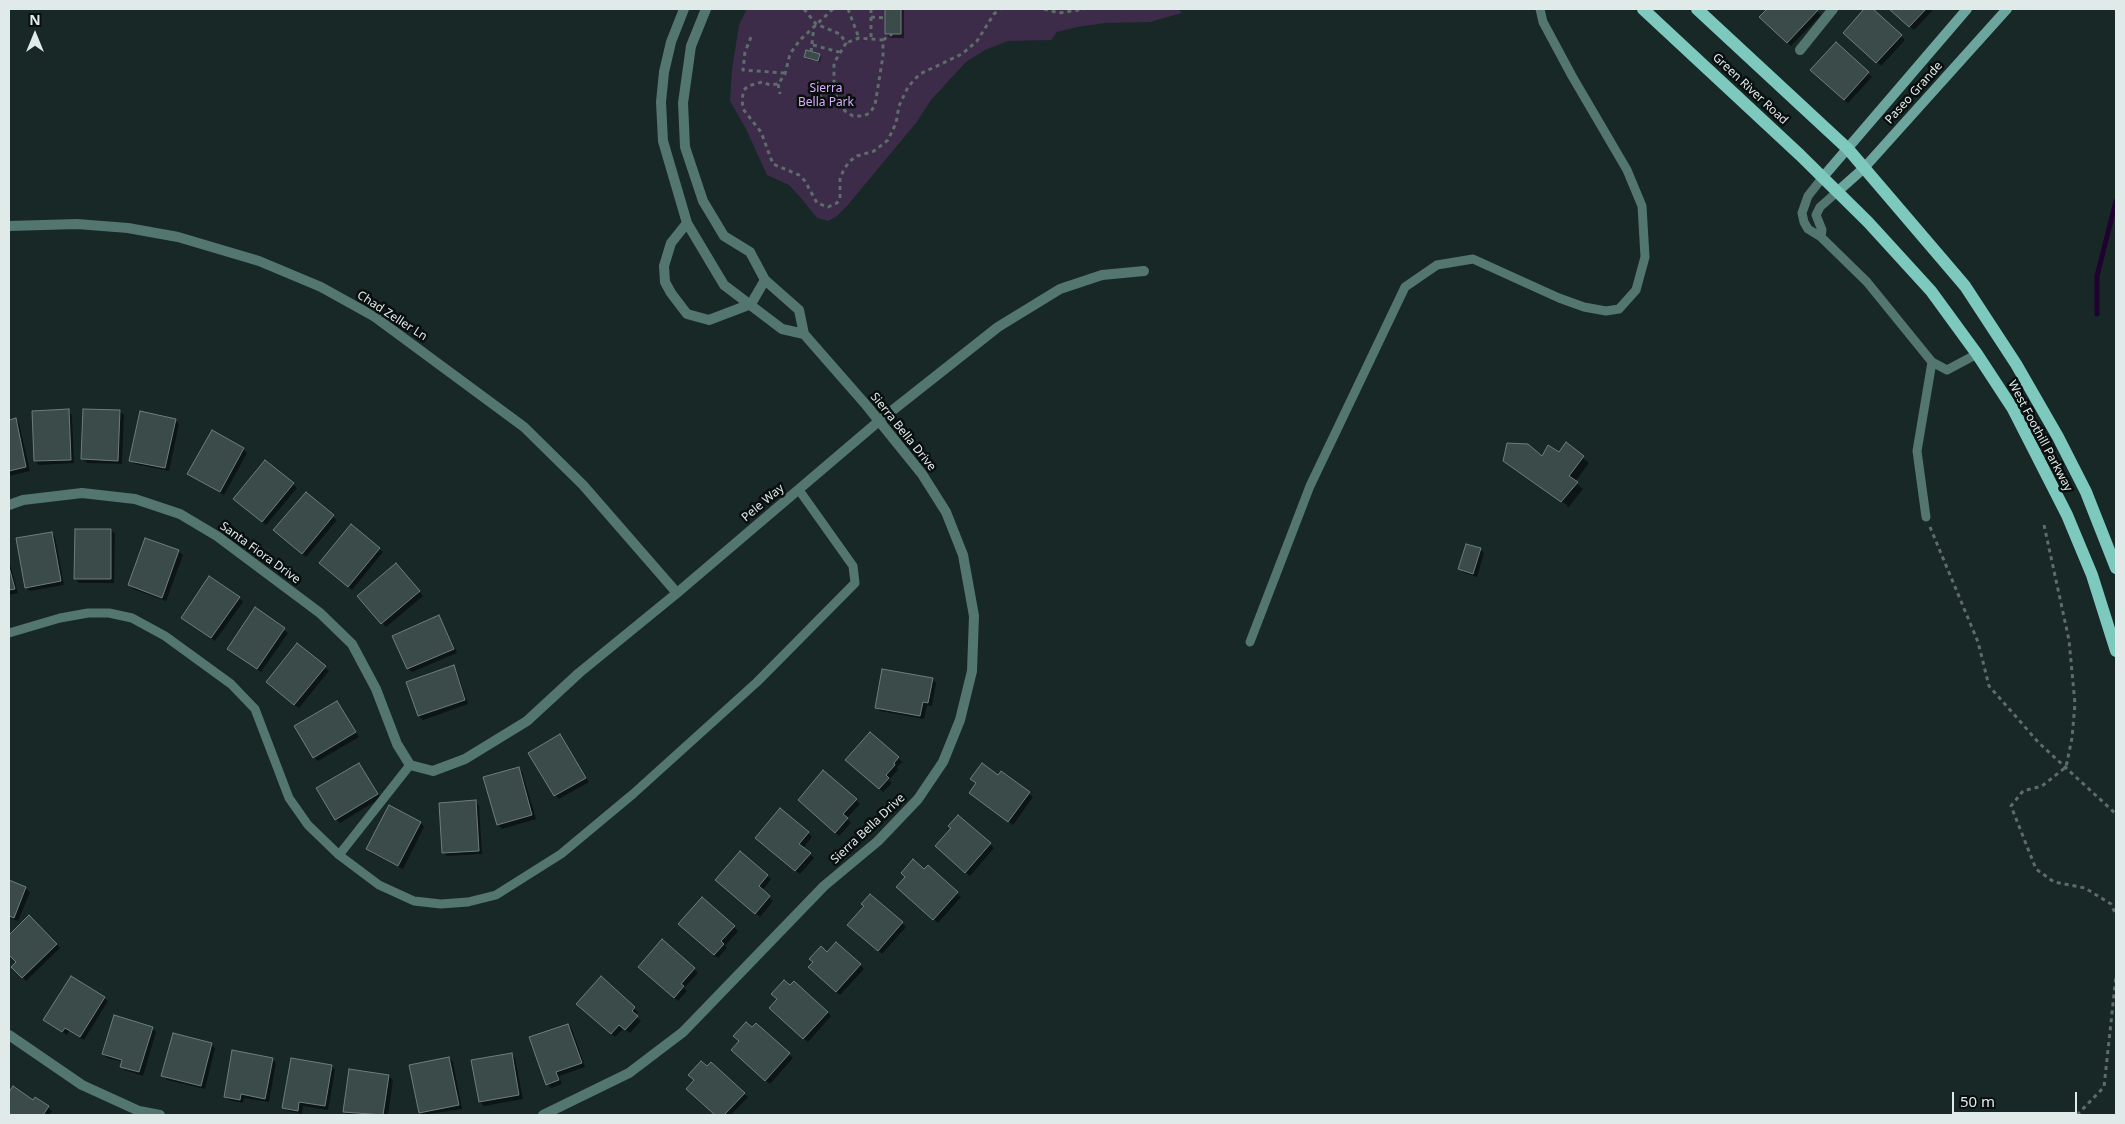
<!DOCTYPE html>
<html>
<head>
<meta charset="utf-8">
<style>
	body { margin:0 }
	#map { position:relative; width:2125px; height:1124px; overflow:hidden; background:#182826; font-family:"Noto Sans",sans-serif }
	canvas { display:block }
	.frame { position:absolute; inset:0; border:10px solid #e0eae8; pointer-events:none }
	.north { position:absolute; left:10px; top:10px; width:50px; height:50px; -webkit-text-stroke:4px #090f0e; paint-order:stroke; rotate:0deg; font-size:14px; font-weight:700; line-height:20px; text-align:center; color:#e0eae8 }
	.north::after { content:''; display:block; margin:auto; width:18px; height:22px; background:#e0eae8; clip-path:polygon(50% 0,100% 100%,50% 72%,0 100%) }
	.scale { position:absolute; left:1952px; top:1092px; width:125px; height:22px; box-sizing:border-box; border:2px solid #e0eae8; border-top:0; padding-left:6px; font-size:15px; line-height:18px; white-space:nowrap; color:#e0eae8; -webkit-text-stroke:4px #090f0e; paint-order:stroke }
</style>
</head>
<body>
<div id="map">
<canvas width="2125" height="1124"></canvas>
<div class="frame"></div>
<div class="north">N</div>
<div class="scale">50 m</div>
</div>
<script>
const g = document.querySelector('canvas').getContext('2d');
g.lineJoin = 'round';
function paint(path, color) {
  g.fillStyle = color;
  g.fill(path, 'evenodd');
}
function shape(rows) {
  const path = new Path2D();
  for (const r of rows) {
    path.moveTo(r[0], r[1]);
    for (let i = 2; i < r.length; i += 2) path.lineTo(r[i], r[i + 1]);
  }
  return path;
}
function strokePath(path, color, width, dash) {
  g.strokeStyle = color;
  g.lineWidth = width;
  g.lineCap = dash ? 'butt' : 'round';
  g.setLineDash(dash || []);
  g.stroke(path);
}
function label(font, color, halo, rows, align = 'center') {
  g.font = font + ' "Noto Sans",sans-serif';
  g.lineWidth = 5;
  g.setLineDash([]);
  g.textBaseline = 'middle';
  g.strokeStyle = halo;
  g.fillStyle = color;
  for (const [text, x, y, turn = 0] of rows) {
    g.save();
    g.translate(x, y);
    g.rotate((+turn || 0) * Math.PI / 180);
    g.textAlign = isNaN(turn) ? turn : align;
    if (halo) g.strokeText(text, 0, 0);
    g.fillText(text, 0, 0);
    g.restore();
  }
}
paint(shape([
	[747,9,1178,9,1182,13,1150,22,1105,23,1077,27,1057,32,1051,40,1008,41,985,50,966,62,931,100,916,123,847,206,837,216,828,221,817,218,800,197,789,185,767,175,746,129,730,101,732,70,739,25]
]), '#3c2b49');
paint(shape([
	[886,9,904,9,904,38,890,38,886,34],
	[1768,9,1814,9,1821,15,1791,46,1760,17],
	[1866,9,1871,9,1905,40,1881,66,1844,33],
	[1890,9,1934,9,1914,30],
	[1836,43,1872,77,1848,103,1812,70],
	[807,52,820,55,821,57,820,62,807,59,806,57],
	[68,411,72,415,74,463,39,465,35,461],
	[120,411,124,415,122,464,87,463,83,459],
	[15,419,19,423,30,471,9,476,9,421],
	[175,420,179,424,169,471,135,464,131,460],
	[1566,444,1589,463,1575,482,1583,489,1568,508,1567,505,1504,461,1559,454],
	[243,449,247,453,224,495,189,474],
	[293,484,297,488,266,525,239,502],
	[306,493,337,520,306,557,279,534],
	[111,530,115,534,114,583,79,583,75,579],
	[51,533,55,537,64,585,30,591,26,587],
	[145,540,179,552,183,555,166,601,133,589,129,585],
	[379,549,383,552,352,590,325,567],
	[1480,549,1484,553,1477,577,1464,573,1460,569],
	[9,560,18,593,9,595],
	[399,569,423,596,386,627,359,596],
	[239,598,243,602,215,641,186,621],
	[255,609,288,633,261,672,228,649],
	[438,617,442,621,457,653,412,672,408,669,394,637],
	[298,644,329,671,299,708,271,686],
	[453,667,457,671,468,704,423,720,419,716,407,683],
	[932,679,936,683,932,706,927,705,924,719,880,711,876,707],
	[337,702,359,737,318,761,314,757],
	[560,736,589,782,559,799,555,795],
	[898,758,902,762,897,767,898,770,889,780,892,783,883,792,851,764],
	[359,764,381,798,340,823,336,819],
	[518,768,522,772,536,819,502,829,498,825],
	[1001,772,1033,797,1013,825,970,793,977,784,971,779,998,777],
	[800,800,856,800,860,804,847,818,851,823,839,836],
	[475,802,479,806,482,854,447,856,443,852],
	[958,816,994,848,970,876,940,850],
	[421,823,424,827,403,869,371,853,367,849],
	[808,833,812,837,803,848,814,858,800,874,761,842],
	[740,853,771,879,762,891,773,901,760,917,721,884],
	[928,867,961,897,938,923,898,887],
	[9,882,26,889,30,892,18,921,9,918],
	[870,895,906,927,882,954,853,929],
	[29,917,60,948,26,981,13,967,18,962,9,953,9,937],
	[734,927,738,931,725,946,727,948,718,958,684,928],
	[860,965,864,969,840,995,813,971],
	[694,969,698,973,684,988,687,991,678,1001,644,970],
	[601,978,638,1012,635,1016,641,1021,630,1033,624,1028,615,1037,582,1007],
	[104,998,108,1001,84,1040,69,1031,67,1035,49,1024],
	[771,1008,827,1012,831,1016,808,1042],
	[568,1025,572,1029,585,1067,559,1076,562,1084,551,1088,547,1084],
	[756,1025,793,1058,770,1084,737,1054],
	[152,1028,156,1032,143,1076,125,1070,121,1066,123,1062,107,1058,103,1054],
	[211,1044,215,1048,205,1089,167,1080,163,1076],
	[511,1054,515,1058,523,1099,484,1106,480,1102],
	[449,1058,453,1062,462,1109,422,1115,420,1113,411,1066],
	[272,1059,276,1063,269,1102,244,1098,243,1103,229,1100,225,1096],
	[331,1066,335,1070,328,1110,303,1106,302,1114,288,1111,284,1107],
	[389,1076,393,1080,388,1115,348,1115,344,1112],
	[13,1087,33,1102,36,1098,52,1111,49,1115,9,1115,9,1094],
	[691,1093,744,1094,748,1097,731,1115,716,1115]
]), '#0007');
strokePath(shape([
	[2097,314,2097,276,2116,201]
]), '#200231', 5);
const building = shape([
	[885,9,901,9,901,34,885,34,885,9],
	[1767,9,1816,9,1818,10,1787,43,1759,17,1767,9],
	[1864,9,1873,9,1902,35,1876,63,1843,33,1864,9],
	[1889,9,1926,9,1909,27,1889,9],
	[1836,42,1869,72,1844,100,1810,70,1836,42],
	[806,50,820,54,818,61,804,57,806,50],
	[69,409,71,460,34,461,32,411,69,409],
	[83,409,120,410,118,461,81,459,83,409],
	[140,411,176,419,165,468,129,461,140,411],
	[16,418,26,467,9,471,9,420,16,418],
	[212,430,244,448,220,492,187,474,212,430],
	[1566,442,1584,456,1569,476,1578,482,1561,502,1503,461,1507,443,1528,444,1542,456,1548,445,1559,452,1566,442],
	[265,460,294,483,262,522,233,499,265,460],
	[306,492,334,515,302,554,273,530,306,492],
	[351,524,380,548,348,587,319,563,351,524],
	[75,529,111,529,111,579,74,579,75,529],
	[52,532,61,581,25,588,16,538,52,532],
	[145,538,179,550,162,598,128,585,145,538],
	[1466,544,1481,548,1473,574,1458,569,1466,544],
	[396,563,420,591,381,624,357,596,396,563],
	[9,567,15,589,9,590,9,567],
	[209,576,240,597,211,638,181,618,209,576],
	[255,607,285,628,257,669,227,649,255,607],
	[439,615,454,649,407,669,392,636,439,615],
	[297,643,326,666,294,705,266,682,297,643],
	[454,665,465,700,418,716,406,682,454,665],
	[882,669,933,678,928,703,923,702,920,716,875,708,882,669],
	[337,701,356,732,313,758,294,726,337,701],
	[870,732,899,757,894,763,895,765,886,775,889,778,879,789,845,760,870,732],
	[560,734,586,778,554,796,528,753,560,734],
	[359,763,378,794,335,820,316,788,359,763],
	[982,763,998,775,1001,771,1030,792,1008,822,969,793,976,783,970,779,982,763],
	[519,767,532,815,497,825,483,777,519,767],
	[823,770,857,799,843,814,848,818,835,833,798,800,823,770],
	[476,800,479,851,442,853,439,803,476,800],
	[389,805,421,822,398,866,366,849,389,805],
	[780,808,809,832,799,844,811,853,795,871,755,838,780,808],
	[958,815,991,843,965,873,935,846,951,828,948,826,958,815],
	[740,851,768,875,759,886,770,896,755,914,715,880,740,851],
	[913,859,924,869,928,865,958,892,933,920,896,887,905,877,901,873,913,859],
	[9,880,26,887,14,918,9,916,9,880],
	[870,894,903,922,878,951,847,925,864,906,861,904,870,894],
	[702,897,735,926,721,941,724,944,714,955,678,924,702,897],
	[29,915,57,944,22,978,11,967,16,962,9,955,9,935,29,915],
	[662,939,695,968,681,984,684,986,674,998,638,967,662,939],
	[836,942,861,964,836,992,808,967,813,962,809,959,821,946,827,952,836,942],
	[71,976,105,997,80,1037,65,1028,62,1032,43,1020,71,976],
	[601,976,635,1007,632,1011,638,1016,625,1030,619,1025,611,1034,576,1004,601,976],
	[784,980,790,985,794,981,828,1012,803,1039,769,1008,777,999,771,994,784,980],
	[114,1015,153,1027,139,1072,120,1067,122,1060,102,1054,114,1015],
	[746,1022,752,1027,756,1023,790,1053,765,1081,731,1050,739,1041,733,1036,746,1022],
	[568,1024,582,1063,556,1072,559,1080,546,1085,529,1037,568,1024],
	[173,1033,212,1043,201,1086,161,1076,173,1033],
	[232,1050,273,1058,265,1099,241,1094,240,1100,224,1097,232,1050],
	[512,1053,519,1095,479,1102,471,1060,512,1053],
	[449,1057,459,1105,419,1113,409,1065,449,1057],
	[291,1058,332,1065,325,1106,299,1102,298,1111,282,1108,291,1058],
	[701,1061,707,1066,711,1062,745,1093,724,1115,715,1115,686,1089,694,1080,688,1075,701,1061],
	[349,1069,389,1075,383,1115,343,1112,349,1069],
	[13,1086,33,1100,35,1097,49,1106,43,1115,9,1115,9,1092,13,1086]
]);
paint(building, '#3a4b49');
strokePath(building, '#6d7f7c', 1);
strokePath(shape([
	[804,9,816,24,840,34,846,43,834,63,834,92,845,111,853,116,863,116,870,113,875,105,883,56,883,40,859,38,846,43],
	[833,9,800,40,790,54,785,74,778,84,770,85,762,82,748,86,744,90,742,99,743,109,761,132,773,164,799,175,805,181,817,203,828,207,837,203,840,198,840,179,844,169,850,161,857,156,874,151,888,140,896,123,899,106,908,87,914,80,920,74,962,54,977,41,994,14,1000,9],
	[848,9,859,38],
	[871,9,871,38],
	[1044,9,1059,13,1084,9],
	[871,17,885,18],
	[751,37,745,52,743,70,784,73],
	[883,40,892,34],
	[813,45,839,52],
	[811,52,814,26],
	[778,84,780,94],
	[805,105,812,104,831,88,834,88],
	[2044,525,2069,640,2075,704,2072,738,2066,767,2042,786,2023,791,2011,806,2036,869,2054,882,2085,888,2111,904,2116,915],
	[1930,527,1978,642,1989,686,2039,743,2116,814],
	[2077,1115,2104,1087,2116,976]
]), '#5e6c6a', 3, [4, 4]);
strokePath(shape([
	[1823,177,1808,196,1802,213,1804,222,1808,229,1821,237,1822,230,1816,215,1820,207,1837,192],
	[1821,237,1867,282,1932,362],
	[1926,517,1917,451,1932,362,1947,370,1977,354],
	[9,633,60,618,88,613,109,613,132,618,165,636,231,684,255,709,289,798,308,825,339,855,379,885,414,901,441,904,468,902,496,895,561,854,633,794,757,682,855,583,853,566,799,490],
	[1250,642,1310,486,1405,287,1437,265,1473,259,1559,298,1584,307,1606,311,1619,309,1636,290,1645,257,1642,206,1627,170,1572,76,1543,22,1540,9],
	[339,855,410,765]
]), '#537671', 9);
strokePath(shape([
	[684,9,671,42,664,72,661,102,663,141,687,223,724,285,782,329,804,334],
	[1800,50,1833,9],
	[687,223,671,243,664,266,665,282,671,293,687,314,709,320,751,304,765,280],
	[9,226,77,224,128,228,178,237,259,261,321,287,375,317,524,427,583,485,677,593],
	[9,505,23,500,82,493,135,499,180,514,217,536,320,613,352,644,376,689,397,744,410,765,433,771,465,759,527,721,579,673,677,593,879,421,998,327,1060,289,1102,275,1144,271],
	[9,1035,82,1085,139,1111,160,1115],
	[543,1115,629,1073,683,1032,824,886,878,841,918,799,943,762,960,720,972,671,974,616,963,555,946,512,922,474,867,406,804,334,799,310,765,280,750,252,724,236,703,201,685,147,683,103,691,46,706,9]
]), '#537671', 10);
strokePath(shape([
	[1823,177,1967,9],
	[1837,192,1864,168,2007,9]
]), '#6ba59d', 10);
strokePath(shape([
	[1643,9,1800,155,1868,222,1931,291,1977,354,2013,409,2067,515,2092,575,2116,651],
	[1697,9,1848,149,1965,286,2016,364,2058,437,2086,492,2116,568]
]), '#7dc9be', 12);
label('12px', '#daadfe', '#090f0e', [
	["Sierra",826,89],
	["Bella Park",826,103]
]);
label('12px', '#e0eae8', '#090f0e', [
	["Green River Road",1750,89,43],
	["Paseo Grande",1914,93,-48],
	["Chad Zeller Ln",392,316,33],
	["Sierra Bella Drive",903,432,51],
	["West Foothill Parkway",2040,436,62],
	["Pele Way",763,503,-40],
	["Santa Fiora Drive",260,553,36],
	["Sierra Bella Drive",868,829,-43]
]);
</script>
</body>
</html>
